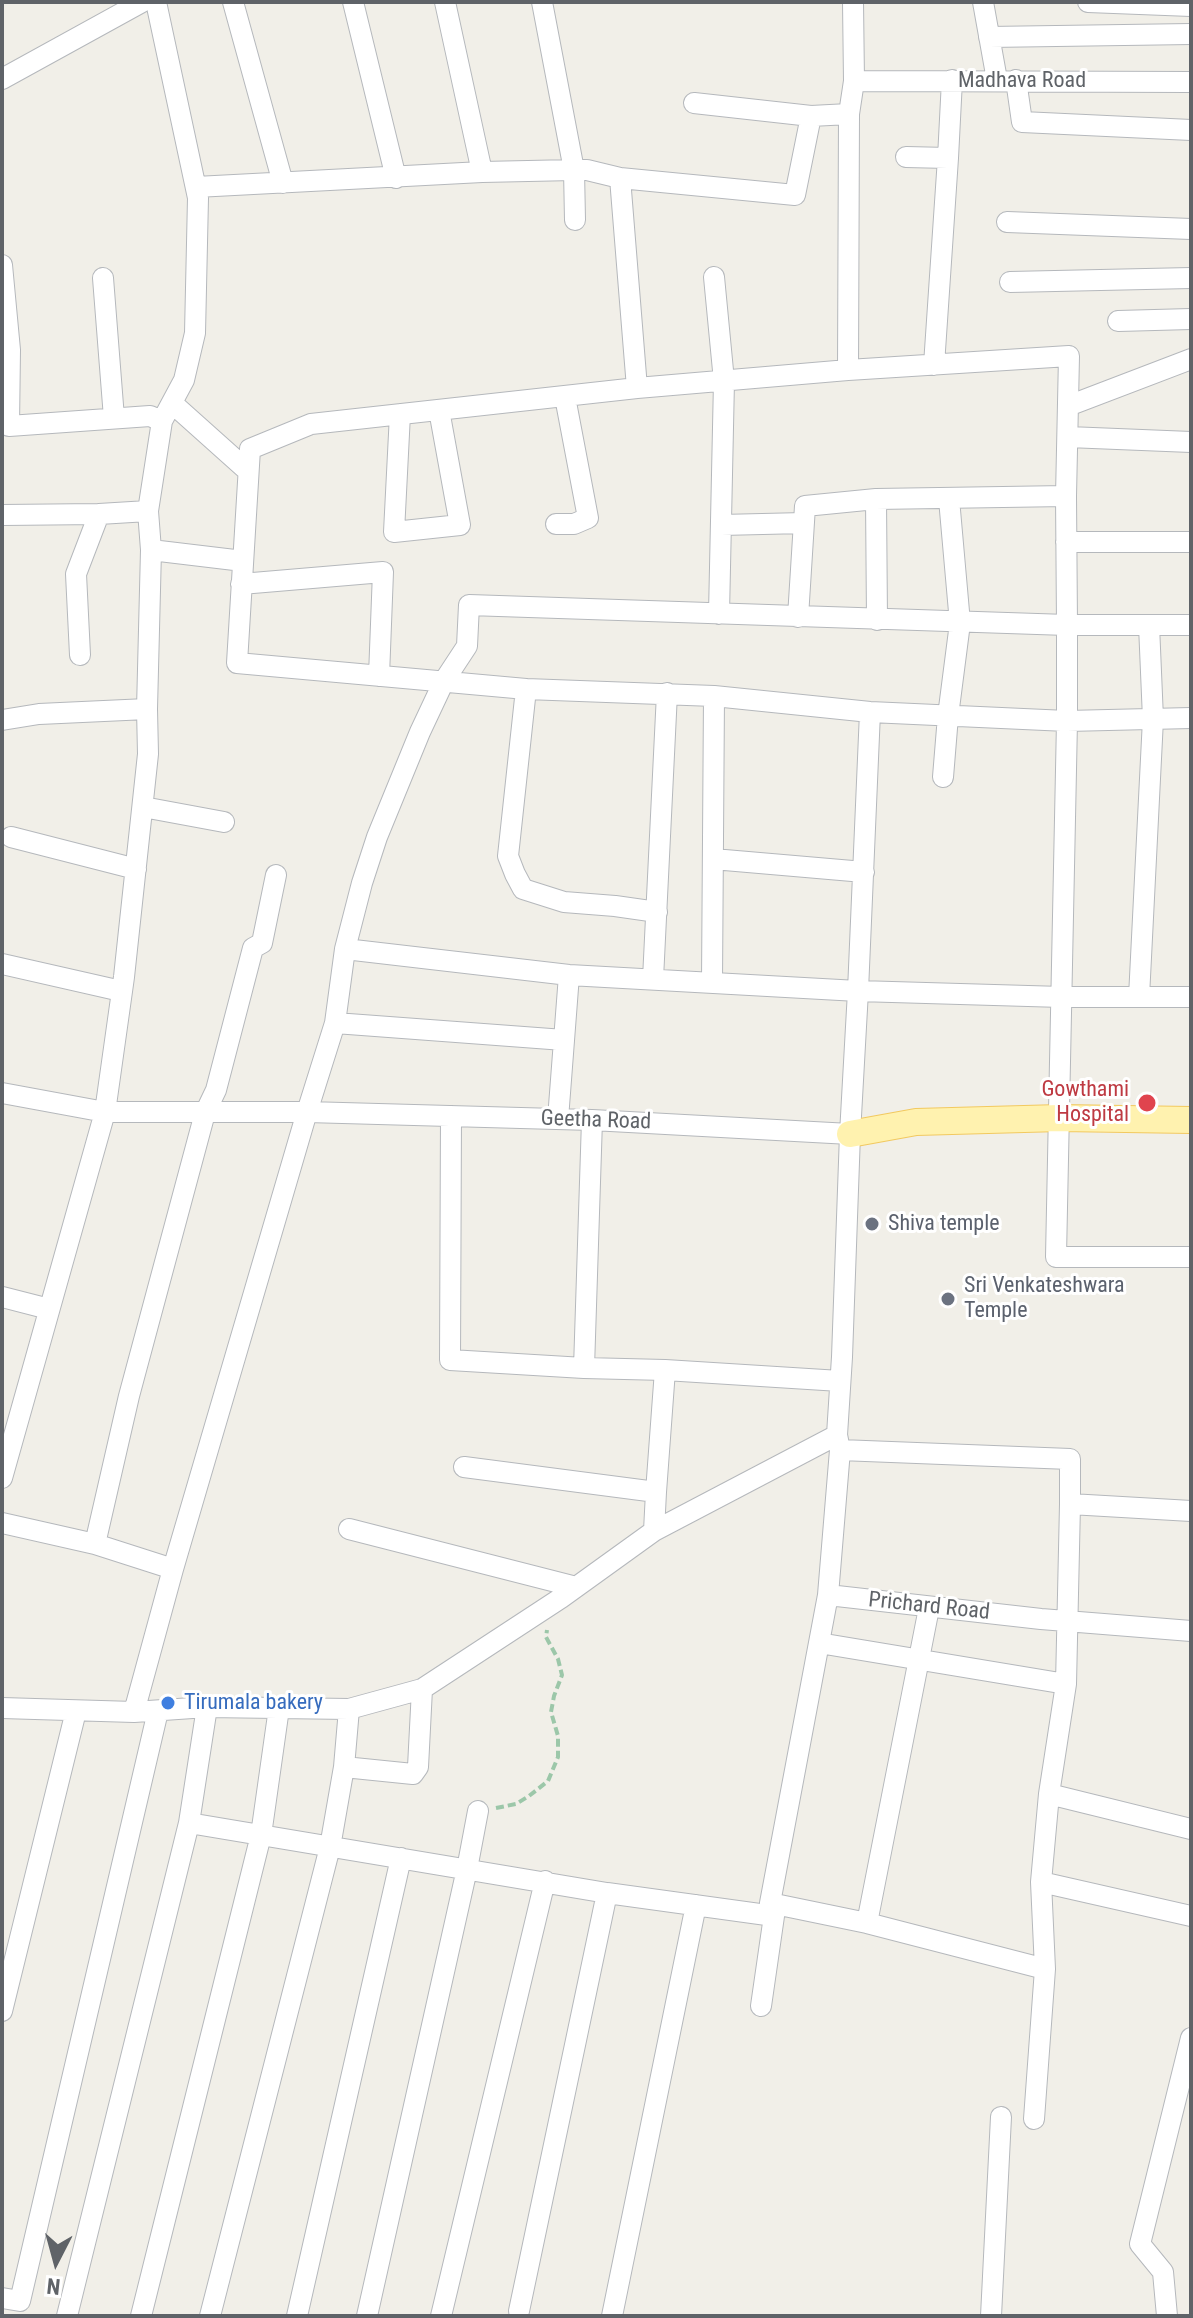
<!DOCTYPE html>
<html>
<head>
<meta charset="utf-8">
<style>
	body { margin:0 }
	#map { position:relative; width:1193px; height:2318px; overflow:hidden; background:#f1efe8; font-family:"Roboto Condensed",sans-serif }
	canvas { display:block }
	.frame { position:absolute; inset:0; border:4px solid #5f6368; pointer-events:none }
	.north { position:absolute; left:16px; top:2222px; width:80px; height:80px; -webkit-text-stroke:6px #fff; paint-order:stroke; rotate:186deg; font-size:22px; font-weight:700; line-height:32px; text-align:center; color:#5f6368 }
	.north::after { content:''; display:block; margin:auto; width:28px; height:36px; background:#5f6368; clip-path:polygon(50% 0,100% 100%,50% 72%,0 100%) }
</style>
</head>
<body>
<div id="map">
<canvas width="1193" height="2318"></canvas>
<div class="frame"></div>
<div class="north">N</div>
</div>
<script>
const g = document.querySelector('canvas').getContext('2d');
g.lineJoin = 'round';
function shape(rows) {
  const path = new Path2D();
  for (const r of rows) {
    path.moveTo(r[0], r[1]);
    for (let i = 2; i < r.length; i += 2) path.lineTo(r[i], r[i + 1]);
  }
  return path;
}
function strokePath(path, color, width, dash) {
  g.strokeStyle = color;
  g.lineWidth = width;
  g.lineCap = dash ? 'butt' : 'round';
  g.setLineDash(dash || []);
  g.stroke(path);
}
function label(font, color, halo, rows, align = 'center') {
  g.font = font + ' "Roboto Condensed",sans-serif';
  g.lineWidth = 6;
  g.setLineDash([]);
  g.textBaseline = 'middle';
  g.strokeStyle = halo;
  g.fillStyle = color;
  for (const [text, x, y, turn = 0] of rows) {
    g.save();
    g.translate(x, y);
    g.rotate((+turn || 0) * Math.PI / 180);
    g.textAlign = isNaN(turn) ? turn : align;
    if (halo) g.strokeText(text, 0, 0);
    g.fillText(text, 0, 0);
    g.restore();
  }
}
const minor = shape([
	[233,2,283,183],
	[353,2,396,178],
	[445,2,482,172],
	[542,2,574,170,575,220],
	[983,2,997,80],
	[1088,2,1191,6],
	[989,37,1191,34],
	[2,79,142,2],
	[1016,80,1022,122,1191,130],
	[854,81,1191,82],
	[694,103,811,116],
	[906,157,948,158,934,365],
	[948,158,952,80],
	[196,187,482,172,574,170,587,170,620,178],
	[1007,222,1191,229],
	[2,265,10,350,9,426,150,416,162,421],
	[714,277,724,381,719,614],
	[103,278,114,418],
	[1010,282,1191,278],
	[1118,321,1191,319],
	[848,370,849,114,854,81,853,2],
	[637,388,620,178,795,195,811,116,849,114],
	[172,403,248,471],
	[1068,406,1191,359],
	[400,414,394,532,460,525,439,410],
	[1068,437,1191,442],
	[2,515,99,514],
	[556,524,574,524,588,518,565,397],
	[721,525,804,523],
	[1066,542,1191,542],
	[151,550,243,561],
	[241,584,383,572,379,676],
	[798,617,805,506,876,499],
	[877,620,876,499,1066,496],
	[1191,625,1067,625,1066,496,1069,356,848,370,637,388,311,424,250,449,237,663,526,689,714,696,870,712,1067,721,1191,718],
	[80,655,76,574,99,514,148,511],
	[526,689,508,856,515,874,523,889,564,902,615,906,657,912],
	[2,720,39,714,147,709],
	[943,777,948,716,960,623,949,499],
	[143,807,224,822],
	[11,837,136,869],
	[713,859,864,872],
	[345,949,569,975,858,991,1062,997,1191,997],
	[2,964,121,991],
	[653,979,667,693],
	[712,981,714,696],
	[1139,997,1153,719,1149,625],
	[335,1023,564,1040],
	[2,1093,105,1112,307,1112,592,1120,850,1134],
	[451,1116,450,1360,584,1368,665,1370],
	[558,1119,569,975],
	[2,1297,49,1309],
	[584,1368,592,1120],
	[837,1435,840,1450,828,1595,1041,1619,1191,1631],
	[840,1450,1070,1459,1070,1504],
	[464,1467,656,1492,654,1531],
	[2,1478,105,1112,124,977,148,754,147,709,151,550,148,511,162,421,184,380,195,333,198,198,156,2],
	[656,1492,665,1370,840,1381],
	[2,1523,95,1544,173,1569],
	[349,1529,576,1587],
	[95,1544,129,1396,205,1113,216,1090,253,948,262,943,276,875],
	[819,1643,1066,1684],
	[207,1707,189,1823,607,1893,774,1916],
	[2,1708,134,1712,207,1707,349,1709,422,1689,561,1598,654,1531,837,1435,842,1357,850,1134,858,991,870,712],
	[134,1712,173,1569,307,1112,335,1023,345,949,362,883,377,837,420,732,444,681,467,646,469,605,1067,625,1067,721,1056,1257,1191,1257],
	[344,1767,413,1774,418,1767,422,1689],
	[1049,1794,1191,1829],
	[1041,1882,1191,1916],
	[770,1903,867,1923,1045,1969],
	[867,1923,929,1608],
	[761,2006,774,1916,770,1903,828,1595],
	[2,2011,76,1711],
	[1034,2119,1045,1969,1041,1882,1049,1794,1066,1684,1070,1504,1191,1511],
	[2,2298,20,2301,158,1711],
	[519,2311,607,1893],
	[67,2316,189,1823],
	[141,2316,261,1835,279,1708],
	[210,2316,330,1847,344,1767,349,1709],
	[297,2316,401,1858],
	[367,2316,467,1869,478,1811],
	[441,2316,545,1881],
	[612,2316,696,1905],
	[991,2316,1001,2117],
	[1167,2316,1163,2272,1140,2244,1191,2038]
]);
const major = shape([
	[850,1134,916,1122,1060,1118,1191,1120]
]);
strokePath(minor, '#b5b8bc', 22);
strokePath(major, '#f2c960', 28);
strokePath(shape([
	[496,1808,516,1804,529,1796,548,1781,558,1757,558,1736,551,1712,554,1696,562,1675,558,1659,546,1637,547,1630]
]), '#9cc7a9', 4, [8, 4]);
strokePath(minor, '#fff', 20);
strokePath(major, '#fff2af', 26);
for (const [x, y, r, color] of [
	[1147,1103,10,"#e0444e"],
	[872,1224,8,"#6b7280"],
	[948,1299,8,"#6b7280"],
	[168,1703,8,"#3f7fe0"]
]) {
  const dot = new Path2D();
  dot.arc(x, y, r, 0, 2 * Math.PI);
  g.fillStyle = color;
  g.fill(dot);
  strokePath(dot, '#fff', 3);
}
label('22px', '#5f6368', '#fff', [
	["Madhava Road",1022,81],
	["Geetha Road",596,1121,2],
	["Prichard Road",929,1607,6]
]);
label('22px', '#be3a42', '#fff', [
	["Gowthami",1129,1090],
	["Hospital",1129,1115]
], 'right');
label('22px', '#5b616d', '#fff', [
	["Shiva temple",888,1224],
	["Sri Venkateshwara",964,1286],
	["Temple",964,1311]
], 'left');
label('22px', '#366cbe', '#fff', [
	["Tirumala bakery",184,1703]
], 'left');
</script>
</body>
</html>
